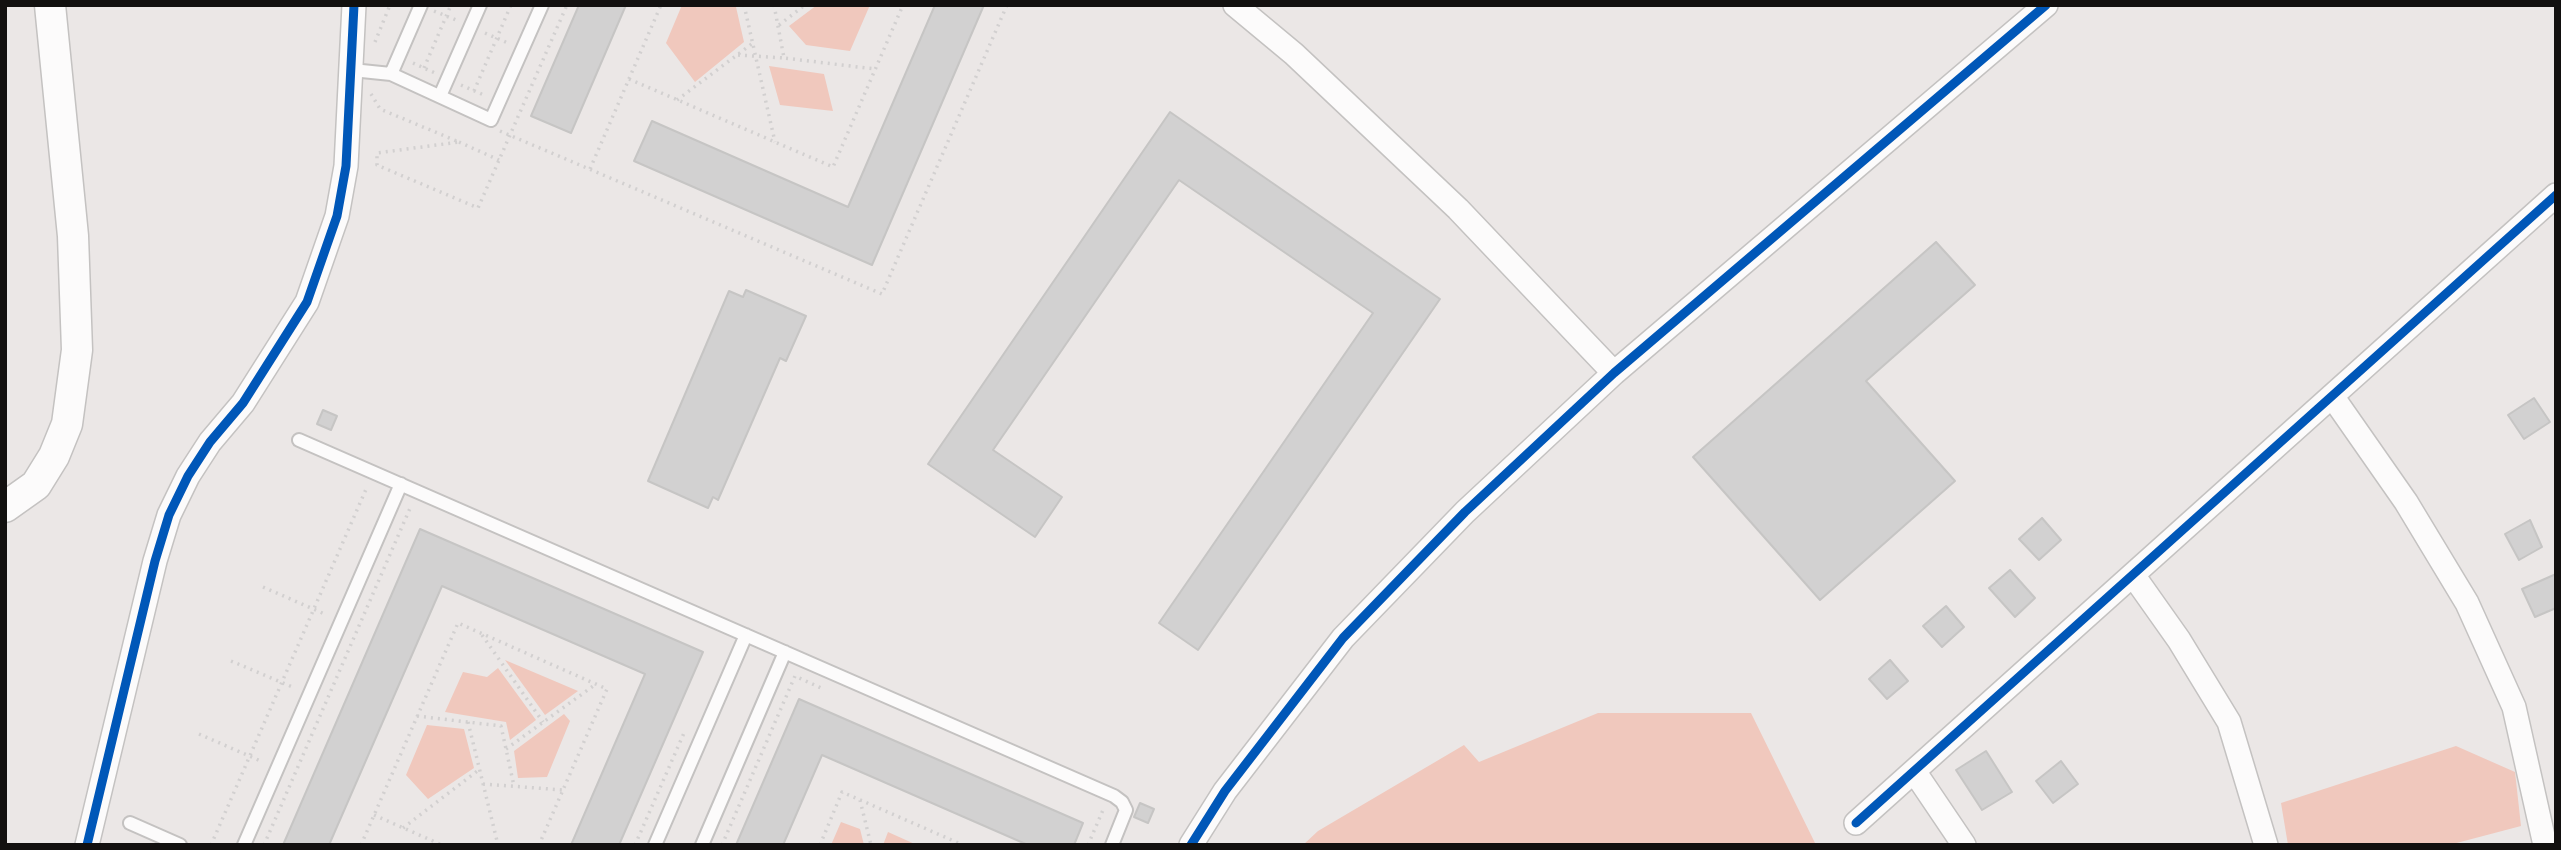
<!DOCTYPE html>
<html>
<head>
<meta charset="utf-8">
<style>
	body { margin:0 }
	#map { position:relative; width:2561px; height:850px; overflow:hidden; background:#ebe7e6; font-family:"PT Serif",serif }
	canvas { display:block }
	.frame { position:absolute; inset:0; border:7px solid #12100f; pointer-events:none }
</style>
</head>
<body>
<div id="map">
<canvas width="2561" height="850"></canvas>
<div class="frame"></div>
</div>
<script>
const g = document.querySelector('canvas').getContext('2d');
g.lineJoin = 'round';
function paint(path, color) {
  g.fillStyle = color;
  g.fill(path, 'evenodd');
}
function shape(rows) {
  const path = new Path2D();
  for (const r of rows) {
    path.moveTo(r[0], r[1]);
    for (let i = 2; i < r.length; i += 2) path.lineTo(r[i], r[i + 1]);
  }
  return path;
}
function strokePath(path, color, width, dash) {
  g.strokeStyle = color;
  g.lineWidth = width;
  g.lineCap = dash ? 'butt' : 'round';
  g.setLineDash(dash || []);
  g.stroke(path);
}
paint(shape([
	[682,5,736,7,744,42,695,82,666,43],
	[817,5,870,5,850,51,806,45,789,26],
	[769,66,824,74,833,111,780,105],
	[505,660,578,691,545,715],
	[498,668,536,720,510,740,506,722,445,712,463,672,487,677],
	[1598,713,1751,713,1816,845,1303,845,1318,831,1464,745,1479,762],
	[564,714,570,721,547,777,518,778,514,751],
	[427,725,464,729,474,768,428,799,406,775],
	[2456,746,2515,772,2521,826,2449,845,2288,845,2281,803],
	[841,822,860,829,864,845,831,845],
	[888,832,917,845,883,845]
]), '#f0c8bd');
const building = shape([
	[579,5,626,5,571,133,531,116,579,5],
	[935,5,984,5,872,265,634,161,652,121,848,207,935,5],
	[1170,112,1440,299,1198,650,1159,623,1373,313,1179,180,993,450,1062,497,1035,537,928,464,1170,112],
	[1936,242,1975,285,1866,381,1955,481,1820,600,1693,457,1936,242],
	[746,290,806,316,786,361,780,358,718,500,713,497,708,508,648,481,729,291,743,297,746,290],
	[2534,398,2550,422,2524,439,2508,415,2534,398],
	[323,410,337,416,331,430,317,424,323,410],
	[2042,518,2061,540,2039,560,2019,539,2042,518],
	[2530,520,2542,547,2519,560,2505,534,2530,520],
	[420,529,703,652,619,845,571,845,645,674,442,586,329,845,283,845,420,529],
	[2010,570,2035,598,2015,617,1989,588,2010,570],
	[2556,574,2556,608,2535,617,2522,589,2556,574],
	[1946,606,1964,627,1942,647,1923,626,1946,606],
	[1890,660,1908,681,1887,699,1869,679,1890,660],
	[799,699,1083,823,1074,845,1028,845,822,755,783,845,736,845,799,699],
	[1986,751,2012,792,1982,810,1956,770,1986,751],
	[2061,761,2078,784,2053,803,2036,781,2061,761],
	[1140,803,1154,809,1148,823,1134,817,1140,803]
]);
paint(building, '#d2d1d1');
strokePath(building, '#c6c5c4', 2);
const service = shape([
	[352,70,391,74,491,120,542,5],
	[391,74,421,5],
	[440,96,480,5],
	[299,440,1114,796,1122,802,1126,810,1112,845],
	[130,823,180,845],
	[244,845,401,484],
	[655,845,746,635],
	[702,845,785,652]
]);
const minor = shape([
	[1235,5,1294,54,1458,209,1614,373],
	[2332,396,2406,502,2467,603,2514,707,2545,845],
	[2133,575,2179,640,2229,722,2266,845],
	[1914,771,1964,845],
	[1856,823,2556,195],
	[87,845,155,561,169,515,188,476,210,442,243,403,307,302,337,216,346,166,354,5],
	[1191,845,1225,791,1343,638,1465,512,1614,373,2046,5]
]);
const tertiary = shape([
	[5,507,36,485,54,456,67,424,77,350,73,236,50,5]
]);
strokePath(service, '#c4c2c1', 16);
strokePath(minor, '#c4c2c1', 26);
strokePath(tertiary, '#c4c2c1', 33);
strokePath(shape([
	[744,5,775,142],
	[774,5,784,58,875,69],
	[434,11,456,20],
	[779,25,805,5],
	[485,33,510,44],
	[375,42,390,5],
	[738,55,784,58],
	[413,63,435,73],
	[424,68,451,5],
	[629,79,833,167,903,5],
	[461,85,486,96],
	[474,91,511,5],
	[371,94,380,109,459,142,377,153,377,165,478,208,567,5],
	[677,100,753,43],
	[500,131,882,294,1007,5],
	[459,142,499,160],
	[590,169,661,5],
	[263,587,327,615],
	[482,635,543,722],
	[231,661,295,688],
	[417,716,501,726,514,786],
	[468,722,498,845],
	[199,734,263,762],
	[506,749,596,684],
	[483,784,563,790],
	[860,800,871,845],
	[374,815,442,845],
	[403,828,480,769],
	[211,845,367,487],
	[264,845,411,506],
	[361,845,458,623,607,689,539,845],
	[635,845,684,733],
	[722,845,795,676,821,688],
	[820,845,842,792,963,845],
	[1088,845,1103,810,1101,809]
]), '#d2d0d0', 3.5, [2, 5]);
strokePath(service, '#fcfbfb', 12);
strokePath(minor, '#fcfbfb', 23);
strokePath(tertiary, '#fcfbfb', 30);
strokePath(shape([
	[1856,823,2556,195],
	[87,845,155,561,169,515,188,476,210,442,243,403,307,302,337,216,346,166,354,5],
	[1191,845,1225,791,1343,638,1465,512,1614,373,2046,5]
]), '#0057b8', 9);
</script>
</body>
</html>
